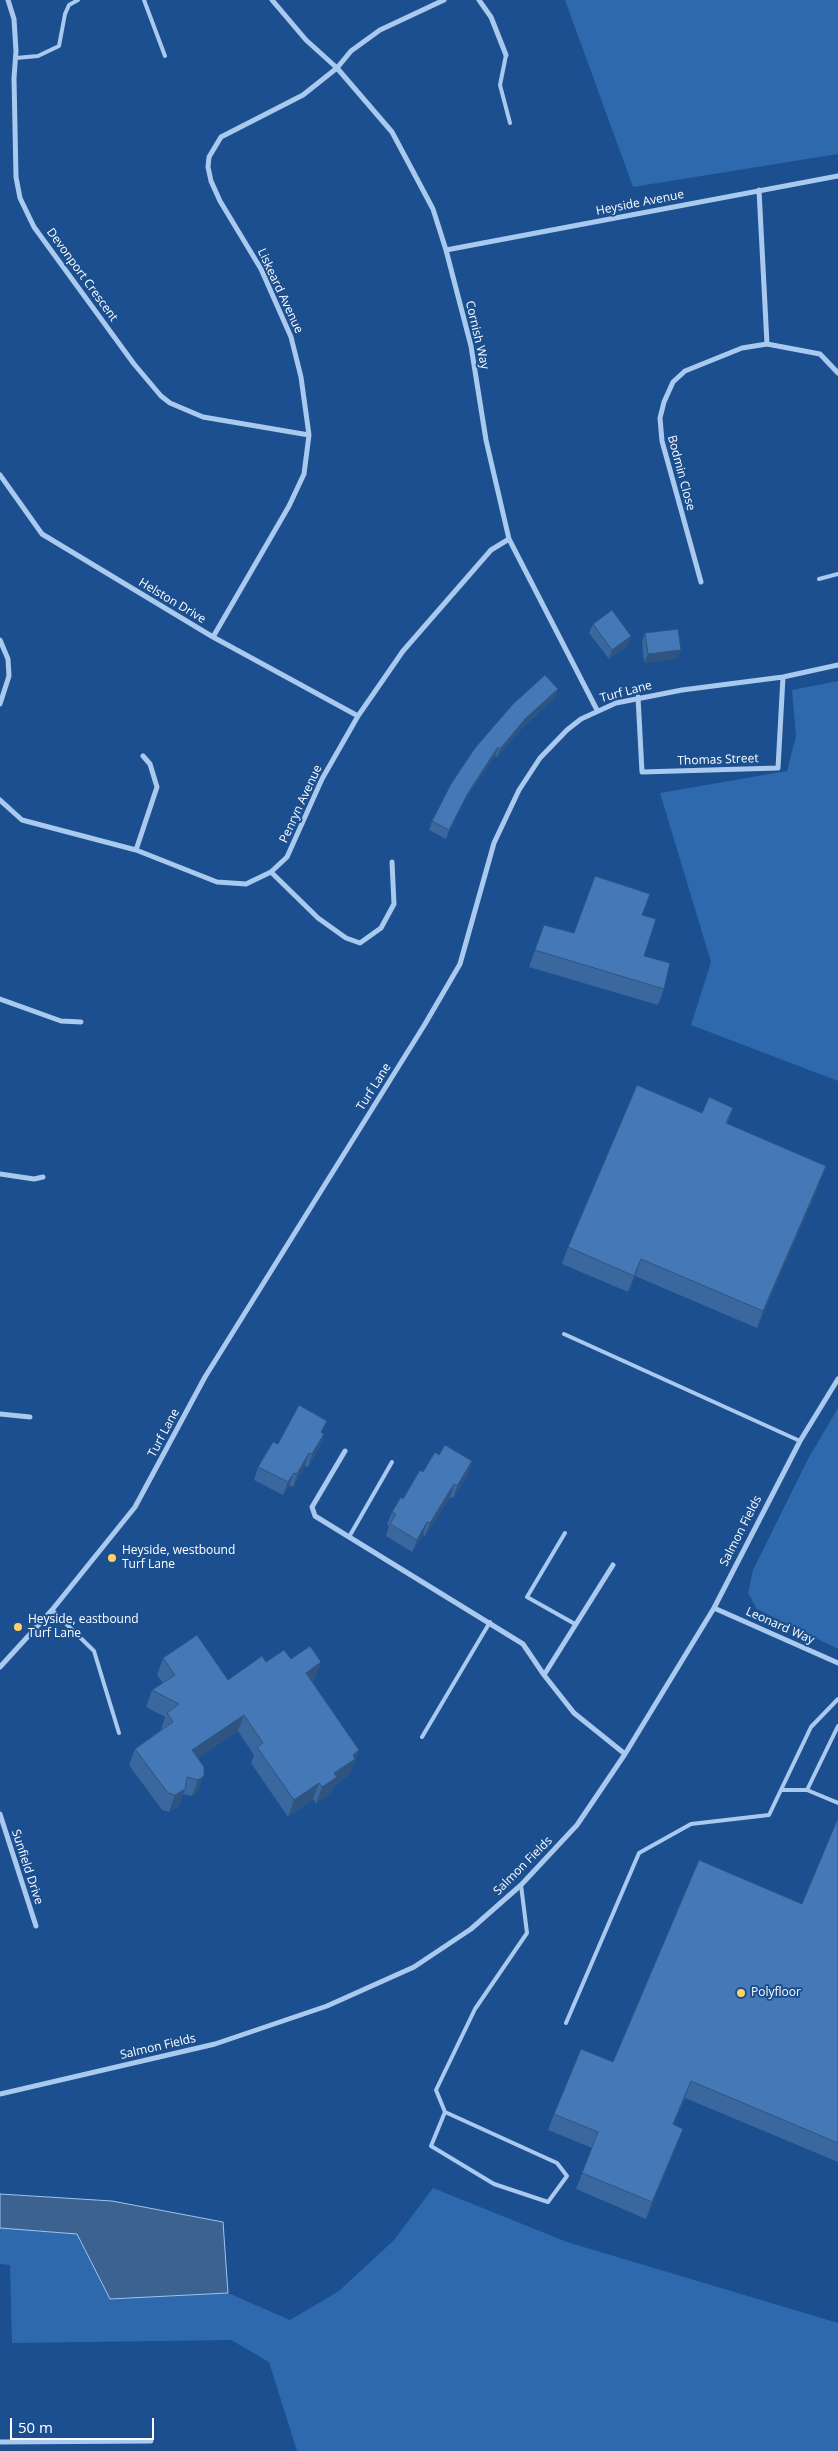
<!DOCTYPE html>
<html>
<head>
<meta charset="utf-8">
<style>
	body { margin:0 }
	#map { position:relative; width:838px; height:2451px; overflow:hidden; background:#1b4f8f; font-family:"Open Sans",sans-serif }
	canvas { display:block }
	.scale { position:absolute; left:10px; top:2418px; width:144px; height:22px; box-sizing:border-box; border:2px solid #fff; border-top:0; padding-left:6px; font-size:15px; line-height:18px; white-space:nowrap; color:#fff; -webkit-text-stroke:4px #1b4f8f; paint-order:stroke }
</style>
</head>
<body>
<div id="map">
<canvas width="838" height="2451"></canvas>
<div class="scale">50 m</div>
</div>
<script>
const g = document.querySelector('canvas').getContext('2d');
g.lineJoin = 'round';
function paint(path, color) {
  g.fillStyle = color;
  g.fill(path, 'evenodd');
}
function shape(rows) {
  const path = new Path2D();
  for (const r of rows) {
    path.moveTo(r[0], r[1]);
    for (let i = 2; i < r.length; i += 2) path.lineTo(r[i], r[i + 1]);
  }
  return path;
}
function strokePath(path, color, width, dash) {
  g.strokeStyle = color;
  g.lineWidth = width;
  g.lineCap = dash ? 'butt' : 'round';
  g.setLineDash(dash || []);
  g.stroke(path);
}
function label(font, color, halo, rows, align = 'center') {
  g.font = font + ' "Open Sans",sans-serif';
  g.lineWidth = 4;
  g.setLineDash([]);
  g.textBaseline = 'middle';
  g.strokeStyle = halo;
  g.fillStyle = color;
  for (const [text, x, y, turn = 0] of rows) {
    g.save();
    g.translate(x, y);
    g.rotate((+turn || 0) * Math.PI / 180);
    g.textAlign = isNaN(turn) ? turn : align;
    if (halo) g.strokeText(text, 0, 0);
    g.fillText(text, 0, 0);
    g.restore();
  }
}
paint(shape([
	[565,0,838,0,838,154,633,187],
	[838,681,838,1081,691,1025,711,962,660,793,787,771,796,736,792,690],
	[838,1408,838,1649,757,1609,748,1593,753,1570,808,1459],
	[433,2188,567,2242,838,2323,838,2451,297,2451,269,2362,231,2340,12,2343,10,2265,0,2264,0,2194,112,2201,223,2222,228,2293,290,2320,339,2291,394,2240]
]), '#2e69ad');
const water = shape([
	[0,2194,112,2201,223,2222,228,2293,110,2299,77,2234,0,2228,0,2194]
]);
paint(water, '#3c6290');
strokePath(water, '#9cc4f0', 1);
strokePath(shape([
	[144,0,165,56],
	[506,55,500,85,510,123],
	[16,58,38,56,59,46,65,14,69,5,78,0],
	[819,579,838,574],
	[564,1334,800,1441],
	[565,1533,527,1597,575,1624],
	[349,1537,392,1462],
	[52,1610,94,1651,119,1733],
	[838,1726,807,1790,838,1803],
	[422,1737,490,1622],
	[781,1790,807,1790],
	[566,2023,639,1853,691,1824,769,1815,811,1727,838,1699],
	[445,2112,431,2146,494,2184,548,2202,567,2176,557,2163,445,2112,436,2090,475,2009,527,1933,521,1885]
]), '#a9c9ee', 4);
strokePath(shape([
	[8,0,14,19,16,51,14,78,16,177,20,198,34,227,134,364,161,396,170,403,203,417,309,435],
	[272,0,306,40,337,68,392,132,433,209,446,250,471,346,486,440,509,539,597,710],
	[479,0,491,17,506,55],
	[759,190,767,344],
	[446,250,838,176],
	[0,475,42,534,213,637,358,716],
	[701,582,662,441,660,418,664,402,673,382,685,371,742,348,767,344,820,354,838,373],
	[213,637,289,506,304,474,309,435,301,377,291,337,261,269,220,201,211,181,208,167,209,157,221,137,303,95,337,68,351,51,380,30,444,0],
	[0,640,8,659,9,676,0,704],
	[638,697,642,772,778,768,783,677],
	[0,800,22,820,136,850,217,882,246,884,271,872,287,857,322,779,358,716,403,651,491,550,509,539],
	[136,850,157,787,150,764,143,756],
	[271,872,318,918,346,938,360,943,381,928,394,904,392,862],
	[0,999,61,1021,81,1022],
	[0,1174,34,1179,43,1177],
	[0,1414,30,1417],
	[345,1451,312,1507,315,1516,523,1644,544,1675,574,1713,625,1754],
	[714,1608,838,1663],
	[0,1667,52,1610,135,1507,205,1377,425,1024,460,964,494,843,519,790,540,758,567,730,581,719,616,703,682,690,783,677,838,665],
	[544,1675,613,1565],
	[0,1814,36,1926],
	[0,2094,215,2044,327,2006,414,1967,471,1929,521,1885,577,1825,625,1754,714,1608,800,1441,838,1379],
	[0,2442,151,2441]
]), '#a9c9ee', 5);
paint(shape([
	[593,624,631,636,628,645,609,659,589,633],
	[645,633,678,658,644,663,642,642],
	[555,698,523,727,497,757,495,756,464,801,446,839,429,830,432,821,451,784],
	[642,915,644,956,664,989,658,1005,529,967,544,925,574,933],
	[733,1108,727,1124,820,1183,757,1328,635,1276,628,1292,562,1264,568,1247,702,1113],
	[323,1433,324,1434,320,1446,308,1467,305,1466,293,1487,289,1485,283,1495,254,1480,258,1467,278,1444],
	[439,1455,472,1461,468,1474,453,1498,450,1497,425,1536,423,1535,412,1552,386,1536,389,1526,387,1524,392,1512,403,1499,423,1472],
	[163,1658,228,1680,266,1662,291,1659,315,1679,311,1682,359,1750,349,1775,334,1786,331,1793,316,1804,313,1799,288,1817,251,1763,254,1755,238,1731,198,1758,197,1793,192,1796,183,1794,179,1806,169,1812,162,1810,129,1765,135,1749,161,1730,161,1729,165,1717,146,1707,152,1690,163,1683,157,1675],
	[838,1818,838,2162,685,2098,674,2124,677,2145,646,2219,576,2189,592,2148,548,2130,554,2114,613,2062,802,1904]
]), '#3a679d');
paint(shape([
	[631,636,628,645,609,659,612,650],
	[681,650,678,658,644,663,648,654],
	[558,689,555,698,523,727,497,757,500,749,526,718],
	[498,747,495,756,464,801,446,839,449,830,468,793],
	[826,1166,820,1183,757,1328,763,1311],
	[641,1259,635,1276,628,1292,634,1276],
	[324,1434,320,1446,308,1467,312,1454],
	[309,1453,305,1466,293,1487,297,1474],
	[472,1461,468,1474,453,1498,457,1486],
	[294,1473,289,1485,283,1495,288,1482],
	[454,1484,450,1497,425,1536,430,1523],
	[427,1522,423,1535,412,1552,417,1540],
	[321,1662,315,1679,300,1690,306,1673],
	[244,1715,238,1731,186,1767,192,1750],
	[359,1750,349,1775,334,1786,331,1793,316,1804,322,1787,334,1773,353,1755],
	[204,1776,197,1793,192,1796,198,1780],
	[319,1783,313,1799,288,1817,294,1800],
	[185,1789,179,1806,169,1812,175,1795],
	[691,2081,685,2098,667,2141,673,2124],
	[683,2129,677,2145,646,2219,652,2202]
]), '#305480');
const building = shape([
	[612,610,631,636,612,650,593,624,612,610],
	[678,629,681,650,648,654,645,633,678,629],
	[545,675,558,689,526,718,500,749,498,747,468,793,449,830,432,821,451,784,475,748,513,704,545,675],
	[595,876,650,894,642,915,656,919,644,956,670,963,664,989,535,950,544,925,574,933,595,876],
	[637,1085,702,1113,709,1097,733,1108,726,1123,826,1166,763,1311,641,1259,634,1276,568,1247,637,1085],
	[299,1405,327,1421,321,1432,324,1434,312,1454,309,1453,297,1474,294,1473,288,1482,258,1467,273,1442,278,1444,299,1405],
	[445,1445,472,1461,457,1486,454,1484,430,1523,427,1522,417,1540,390,1524,396,1514,392,1512,401,1497,403,1499,420,1470,423,1472,435,1452,439,1455,445,1445],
	[197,1635,228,1680,262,1656,266,1662,284,1650,291,1659,310,1646,321,1662,306,1673,359,1750,353,1755,355,1759,334,1773,337,1777,322,1787,319,1783,294,1800,257,1747,263,1743,244,1715,192,1750,204,1767,204,1776,198,1780,187,1777,185,1789,175,1795,168,1793,135,1749,173,1722,167,1713,179,1704,152,1690,175,1675,163,1658,197,1635],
	[838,1818,838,2143,691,2081,673,2124,683,2129,652,2202,582,2173,598,2132,554,2114,581,2049,613,2062,699,1860,802,1904,838,1818]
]);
paint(building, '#4478b7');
strokePath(building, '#305480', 1);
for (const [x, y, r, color] of [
	[112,1558,5,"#ffd166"],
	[18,1627,5,"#ffd166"],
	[741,1993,5,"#ffd166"]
]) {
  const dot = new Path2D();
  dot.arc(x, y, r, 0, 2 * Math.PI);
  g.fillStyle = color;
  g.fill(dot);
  strokePath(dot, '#1b4f8f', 2);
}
label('12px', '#fff', '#1b4f8f', [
	["Heyside Avenue",640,203,-11],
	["Devonport Crescent",82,275,54],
	["Liskeard Avenue",280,291,65],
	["Cornish Way",477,335,77],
	["Bodmin Close",681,473,75],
	["Helston Drive",172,601,31],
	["Turf Lane",626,692,-15],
	["Thomas Street",718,760,-2],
	["Penryn Avenue",301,804,-65],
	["Turf Lane",374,1087,-58],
	["Turf Lane",164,1433,-62],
	["Salmon Fields",741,1531,-63],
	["Leonard Way",780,1626,24],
	["Salmon Fields",523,1866,-45],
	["Sunfield Drive",27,1867,72],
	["Salmon Fields",158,2047,-13]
]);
label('12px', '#fff', '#1b4f8f', [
	["Heyside, westbound",122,1551],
	["Turf Lane",122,1565],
	["Heyside, eastbound",28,1620],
	["Turf Lane",28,1634],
	["Polyfloor",751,1993]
], 'left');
</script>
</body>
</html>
